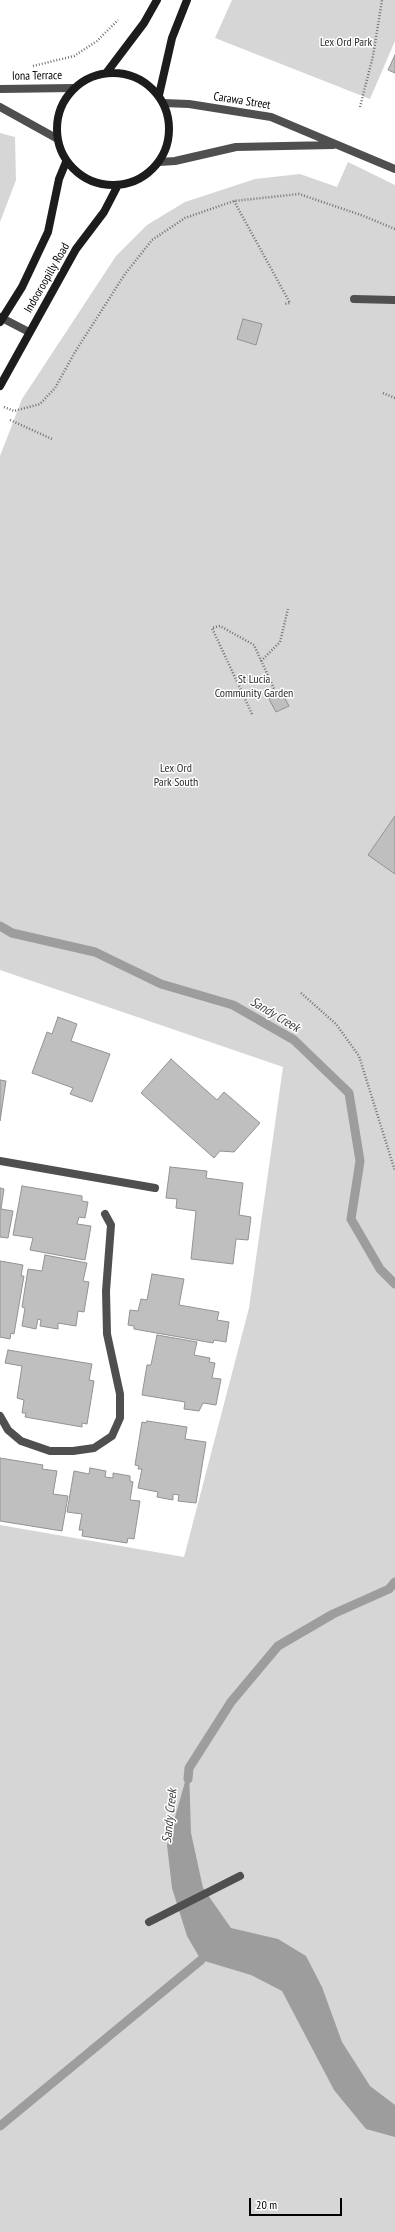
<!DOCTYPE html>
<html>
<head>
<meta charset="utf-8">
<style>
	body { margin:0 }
	#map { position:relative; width:395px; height:2232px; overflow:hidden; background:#fff; font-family:"PT Sans Narrow",sans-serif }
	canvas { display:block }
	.scale { position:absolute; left:249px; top:2198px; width:93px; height:18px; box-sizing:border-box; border:2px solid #000; border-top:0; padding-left:5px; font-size:12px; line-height:14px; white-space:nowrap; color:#000; -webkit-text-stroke:3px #fff; paint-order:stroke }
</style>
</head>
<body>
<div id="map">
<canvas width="395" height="2232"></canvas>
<div class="scale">20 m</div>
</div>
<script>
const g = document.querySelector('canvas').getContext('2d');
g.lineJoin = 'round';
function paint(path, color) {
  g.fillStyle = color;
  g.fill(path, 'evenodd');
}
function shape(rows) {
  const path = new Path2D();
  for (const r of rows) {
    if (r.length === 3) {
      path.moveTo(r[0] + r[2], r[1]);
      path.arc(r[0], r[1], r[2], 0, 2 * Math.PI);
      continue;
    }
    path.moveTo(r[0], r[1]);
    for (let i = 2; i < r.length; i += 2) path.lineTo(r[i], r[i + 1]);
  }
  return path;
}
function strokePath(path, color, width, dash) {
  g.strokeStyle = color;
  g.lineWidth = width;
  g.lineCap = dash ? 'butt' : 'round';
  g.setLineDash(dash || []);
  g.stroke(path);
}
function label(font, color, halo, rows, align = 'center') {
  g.font = font + ' "PT Sans Narrow",sans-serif';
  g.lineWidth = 3;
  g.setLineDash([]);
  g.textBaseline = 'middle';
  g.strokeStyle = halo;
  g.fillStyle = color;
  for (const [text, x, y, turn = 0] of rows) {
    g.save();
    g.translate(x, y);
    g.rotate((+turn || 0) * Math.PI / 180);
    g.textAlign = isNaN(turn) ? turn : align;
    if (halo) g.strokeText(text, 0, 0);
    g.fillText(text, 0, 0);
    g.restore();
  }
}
paint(shape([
	[232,0,395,0,395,41,370,99,215,38],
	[0,133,15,137,16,180,0,222],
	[348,162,395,185,395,2232,0,2232,0,1525,184,1557,249,1308,283,1067,0,970,0,456,22,399,116,256,147,225,185,202,255,179,300,174,337,187]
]), '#d6d6d6');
paint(shape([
	[189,1768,191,1833,203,1888,231,1928,278,1939,306,1956,322,1987,342,2042,370,2086,395,2105,395,2137,366,2129,334,2090,282,1991,251,1975,201,1960,187,1936,172,1888,167,1845]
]), '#9d9d9d');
strokePath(shape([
	[0,926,12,933,95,952,161,984,233,1005,294,1040,349,1093,360,1161,351,1219,380,1269,395,1284],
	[188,1779,189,1768,231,1702,278,1646,333,1614,389,1589,395,1582],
	[0,2126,201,1960]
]), '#9d9d9d', 9);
const building = shape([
	[395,55,395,73,388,70,395,55],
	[243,319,262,324,256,345,237,339,243,319],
	[282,693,289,706,276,712,269,699,282,693],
	[395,816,395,874,368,855,395,816],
	[58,1017,77,1024,71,1041,110,1054,92,1102,70,1094,73,1088,32,1073,47,1032,52,1034,58,1017],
	[171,1059,217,1100,224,1092,260,1123,234,1152,220,1151,214,1158,141,1093,171,1059],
	[0,1080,6,1081,0,1121,0,1080],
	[170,1167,207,1171,206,1178,243,1183,239,1215,251,1217,248,1240,236,1239,233,1264,191,1259,196,1211,176,1208,177,1199,166,1198,170,1167],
	[22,1186,82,1196,82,1201,88,1202,85,1218,79,1217,77,1224,91,1226,85,1260,30,1250,33,1238,13,1235,22,1186],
	[0,1188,4,1189,1,1209,13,1211,8,1238,0,1237,0,1188],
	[45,1255,87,1263,83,1281,89,1282,84,1312,78,1311,76,1326,58,1323,58,1329,40,1326,41,1320,38,1319,36,1329,22,1326,25,1308,22,1307,28,1269,42,1271,45,1255],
	[0,1261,23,1265,21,1276,24,1276,14,1334,11,1333,10,1339,0,1337,0,1261],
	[152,1274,184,1279,179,1305,219,1312,217,1320,229,1322,226,1342,214,1340,213,1343,134,1329,134,1326,128,1325,130,1310,138,1311,141,1299,147,1300,152,1274],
	[157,1335,197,1342,194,1355,210,1358,209,1362,215,1363,212,1378,221,1379,216,1405,203,1403,199,1411,184,1409,185,1402,142,1395,147,1365,151,1365,157,1335],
	[8,1350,92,1364,89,1380,94,1381,87,1424,82,1423,82,1427,25,1417,26,1413,22,1413,24,1400,17,1398,22,1366,5,1363,8,1350],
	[147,1421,187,1427,185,1439,206,1442,196,1503,178,1501,179,1495,173,1494,173,1500,157,1497,158,1492,138,1488,142,1469,138,1469,139,1466,135,1465,142,1422,146,1423,147,1421],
	[0,1458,43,1465,42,1469,57,1471,53,1494,68,1496,62,1531,0,1521,0,1458],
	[90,1468,106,1471,105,1477,113,1478,113,1473,130,1476,130,1481,133,1482,130,1500,140,1501,134,1539,128,1538,127,1543,82,1536,83,1530,79,1530,82,1514,67,1512,74,1471,89,1474,90,1468]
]);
paint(building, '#bfbfbf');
strokePath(building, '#939393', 1);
strokePath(shape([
	[33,66,74,56,97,41,118,20],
	[360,107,373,56,382,0],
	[234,201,290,303,284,304],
	[383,393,395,398],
	[4,407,14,411,40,404,55,388,75,352,125,274,152,240,185,218,234,201,299,194,361,215,395,229],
	[10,420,52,439],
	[261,661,280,642,288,609],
	[252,714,212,628,220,626,254,645,275,691],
	[301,993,336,1024,359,1056,395,1171]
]), '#717171', 2.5, [1, 2]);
strokePath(shape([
	[354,299,395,300],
	[0,317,29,332],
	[0,1161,155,1188],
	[0,1416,8,1430,21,1441,50,1451,73,1451,94,1448,112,1436,120,1418,120,1394,107,1334,106,1291,111,1225,105,1214],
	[149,1922,240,1876]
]), '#4f4f4f', 8);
strokePath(shape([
	[0,89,74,88],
	[163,103,189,104,271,117,395,169],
	[0,107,56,138],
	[159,162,175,161,236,147,333,145]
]), '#4f4f4f', 8);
strokePath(shape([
	[107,72,144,23,157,0],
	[113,129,56],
	[159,95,172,38,187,0],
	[0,322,22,287,48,232,59,179,66,162],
	[0,386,76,249,104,212,118,185]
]), '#1c1c1c', 8);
label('12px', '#2d2d2d', '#fff', [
	["Lex Ord Park",346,43],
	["St Lucia",254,680],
	["Community Garden",254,694],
	["Lex Ord",176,769],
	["Park South",176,783]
]);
label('12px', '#000', '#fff', [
	["Iona Terrace",37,76,-1],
	["Carawa Street",242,101,9],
	["Indooroopilly Road",47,278,-60]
]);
label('italic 13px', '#3e3e3e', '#fff', [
	["Sandy Creek",275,1015,31],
	["Sandy Creek",170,1816,-84]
]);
</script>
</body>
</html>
